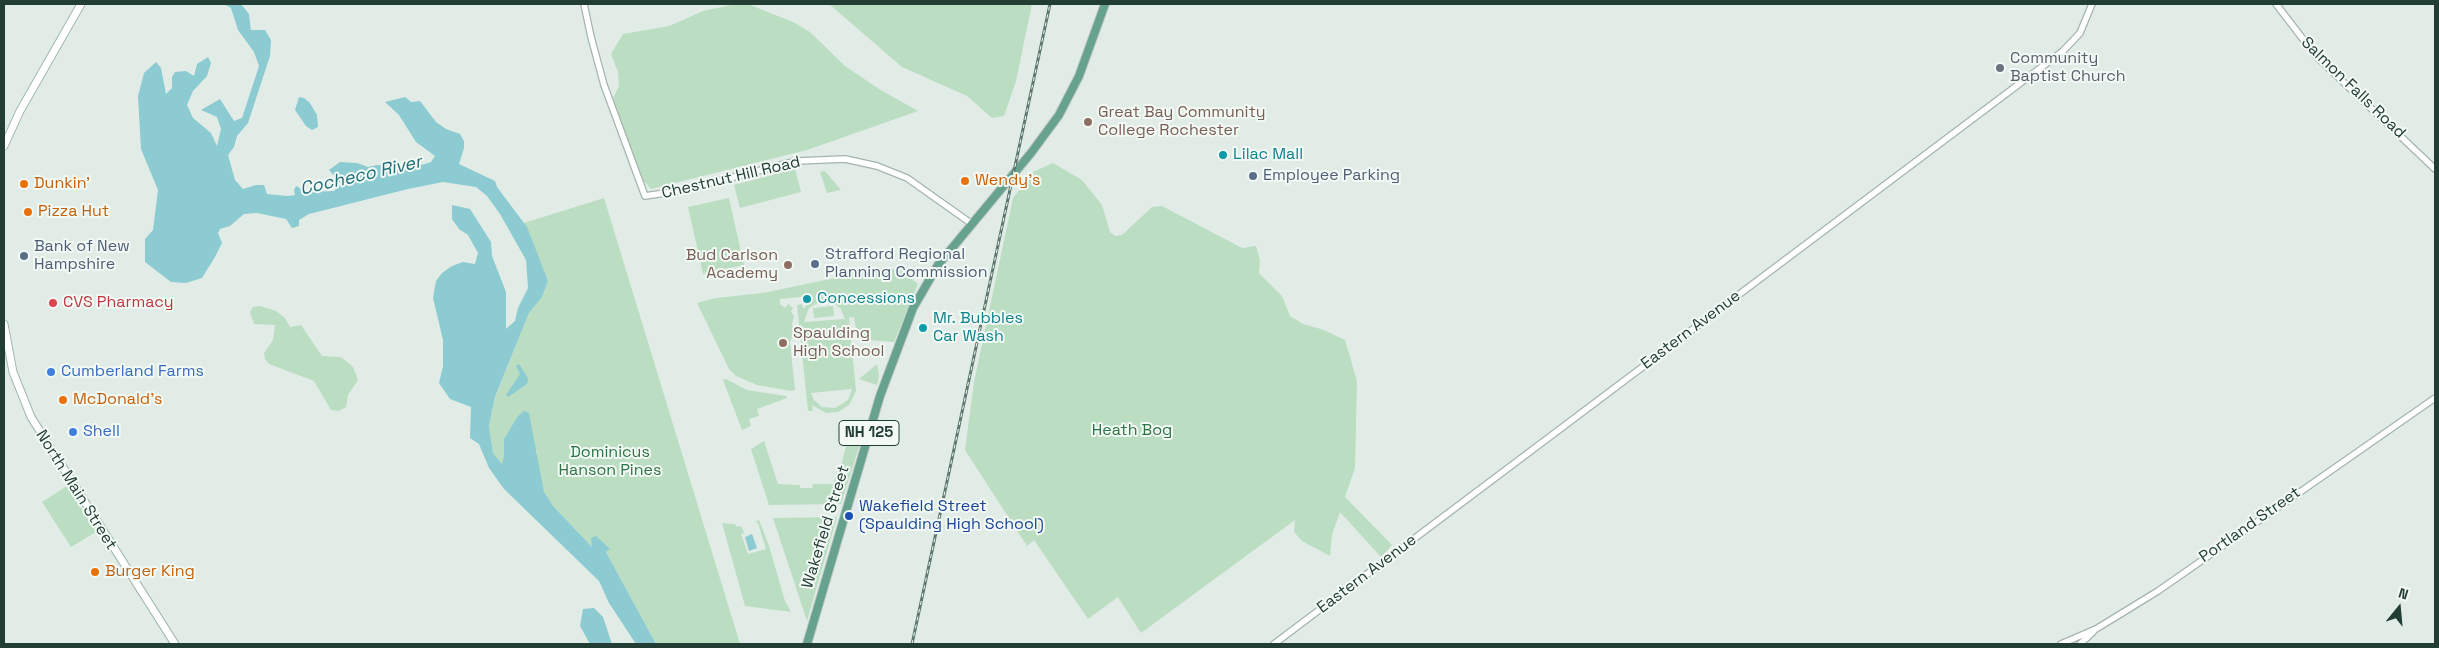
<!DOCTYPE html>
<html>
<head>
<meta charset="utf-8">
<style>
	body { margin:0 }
	#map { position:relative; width:2439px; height:648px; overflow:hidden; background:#e2ece7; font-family:"Space Grotesk",sans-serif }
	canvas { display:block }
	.frame { position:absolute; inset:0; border:5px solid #223d34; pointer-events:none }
	.north { position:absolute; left:2374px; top:583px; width:50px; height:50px; -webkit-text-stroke:4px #f3f9f5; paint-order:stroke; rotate:17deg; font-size:14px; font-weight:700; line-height:20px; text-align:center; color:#223d34 }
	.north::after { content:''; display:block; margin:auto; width:18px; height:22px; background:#223d34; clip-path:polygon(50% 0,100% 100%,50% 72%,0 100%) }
</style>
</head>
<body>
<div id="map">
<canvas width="2439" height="648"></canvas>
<div class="frame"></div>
<div class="north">N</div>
</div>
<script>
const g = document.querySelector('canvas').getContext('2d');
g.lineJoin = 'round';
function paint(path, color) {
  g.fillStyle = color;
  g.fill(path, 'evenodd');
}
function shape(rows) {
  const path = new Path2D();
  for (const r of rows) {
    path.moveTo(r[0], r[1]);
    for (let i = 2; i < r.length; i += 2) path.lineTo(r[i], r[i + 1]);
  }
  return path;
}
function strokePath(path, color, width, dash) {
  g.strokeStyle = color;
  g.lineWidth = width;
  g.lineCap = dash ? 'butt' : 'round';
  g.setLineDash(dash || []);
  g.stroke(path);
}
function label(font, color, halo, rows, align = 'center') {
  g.font = font + ' "Space Grotesk",sans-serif';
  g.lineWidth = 4;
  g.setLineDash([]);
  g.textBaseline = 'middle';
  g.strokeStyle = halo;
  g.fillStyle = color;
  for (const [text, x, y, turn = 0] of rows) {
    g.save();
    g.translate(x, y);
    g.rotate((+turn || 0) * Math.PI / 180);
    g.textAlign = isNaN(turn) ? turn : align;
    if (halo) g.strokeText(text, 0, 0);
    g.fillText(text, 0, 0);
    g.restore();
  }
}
paint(shape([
	[736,4,748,4,795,23,810,32,845,66,879,89,918,111,807,150,651,189,643,180,632,154,613,98,619,86,618,72,611,54,623,34,669,26,703,11],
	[829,4,1032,4,1016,81,1004,116,992,118,967,96,902,67],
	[1053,163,1082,180,1102,205,1110,232,1115,236,1122,235,1152,207,1162,206,1242,248,1256,246,1260,260,1259,273,1282,296,1290,316,1303,324,1324,330,1345,340,1357,381,1355,468,1345,497,1392,545,1381,557,1340,512,1332,535,1330,556,1302,541,1294,532,1295,520,1141,633,1118,597,1088,619,1034,540,1027,546,965,450,974,382,1013,198,1033,172],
	[795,169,801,192,740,208,734,185],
	[825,171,841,190,827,193,820,172],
	[604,198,740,644,656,644,606,552,610,549,593,548,554,507,544,492,537,467,537,452,517,417,504,439,504,455,502,464,493,453,489,426,495,398,529,313,542,297,548,281,524,223],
	[729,198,744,265,703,274,688,207],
	[881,268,900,270,918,284,894,342,868,340,868,338,857,333,854,318,849,317,856,391,849,405,838,412,826,413,812,405,813,411,808,411,797,305,802,304,803,309,810,301,810,296,780,299,780,304,785,308,788,304,793,308,791,312,794,316,792,324,794,332,790,342,795,390,791,391,757,385,736,376,729,369,697,303,716,298,763,293,835,278,837,274],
	[821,301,835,304,841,309,845,319,804,322,809,308],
	[852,389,848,400,835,408,822,407,814,400,811,393],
	[260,306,276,311,285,318,290,327,301,325,322,356,341,357,353,367,358,380,348,395,346,407,339,411,331,410,314,381,269,364,265,359,264,353,273,340,275,325,254,324,250,312,253,307],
	[833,306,834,316,814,318,813,308],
	[881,349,882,356,869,357,868,350],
	[877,364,879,375,877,385,859,379],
	[726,379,747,390,786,396,787,398,757,409,759,416,749,419,751,426,742,430,723,380],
	[863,425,866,425,841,504,769,505,751,449,764,441,778,484,800,485,800,488,812,488,813,484,833,484,838,469,840,470,848,438,859,441],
	[67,486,96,532,71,547,42,502],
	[837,517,813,600,807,621,773,518],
	[759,520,769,546,785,601,791,612,745,606,722,523,735,524,736,526,742,527,744,533,741,534,748,554,766,549,758,523,755,522]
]), '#bbddc2');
paint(shape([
	[224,4,241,4,249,14,251,30,265,30,271,40,270,56,248,123,237,136,234,147,228,155,235,180,243,189,256,185,264,185,267,194,288,196,295,195,294,190,296,186,307,192,334,191,341,184,329,170,340,162,357,163,368,167,377,165,418,166,431,162,435,156,416,142,399,115,385,102,405,97,411,102,420,101,436,122,446,129,460,134,464,141,464,148,459,164,495,181,497,187,527,227,548,281,542,297,529,313,495,397,489,426,493,453,502,464,504,455,504,439,517,417,524,411,529,413,544,492,554,507,592,547,591,538,596,536,610,549,606,552,656,644,636,644,609,603,599,581,504,489,489,468,479,444,470,438,471,407,450,399,439,383,443,366,443,340,433,298,436,281,442,273,452,266,463,262,475,264,478,253,468,235,459,229,452,219,452,205,470,209,491,242,492,256,506,292,506,329,515,321,518,308,528,288,526,260,500,214,487,196,476,187,443,182,408,189,309,214,299,220,299,226,292,228,286,219,257,213,244,214,230,226,220,229,218,233,222,243,215,257,202,278,186,283,171,282,145,262,145,239,153,230,158,190,141,149,138,96,144,73,156,62,161,68,166,94,172,88,172,77,175,72,186,71,194,76,197,64,208,57,211,63,207,76,193,91,187,105,193,118,211,133,217,146,221,129,217,117,201,110,220,99,234,121,242,118,259,66,254,52,238,30,231,8],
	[299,97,304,98,310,103,317,115,318,127,312,130,306,126,295,110],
	[519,364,528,378,527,384,508,397,506,395,520,374,516,366],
	[752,534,757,548,749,551,745,537],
	[594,608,603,617,612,644,590,644,580,626,583,609]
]), '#8bcbd1');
const tertiary = shape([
	[584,4,591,37,604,85,645,196,678,191,797,161,845,159,877,166,907,178,972,224],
	[2276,4,2316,56,2435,169],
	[1274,644,2063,51,2080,33,2092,4],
	[2061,644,2096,629,2158,591,2435,398],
	[2080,644,2093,632]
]);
const secondary = shape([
	[4,146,20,111,81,4],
	[4,324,13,372,31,417,175,644]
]);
const primary = shape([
	[807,644,880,396,913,308,938,265,1031,153,1059,115,1079,76,1105,4]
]);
strokePath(tertiary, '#a5b4ae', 8);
strokePath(secondary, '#a1b8ae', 9);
strokePath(primary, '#c1c9c6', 10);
strokePath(tertiary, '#fff', 5.5);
strokePath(secondary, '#fff', 7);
strokePath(primary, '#67a28e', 8);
const rail = shape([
	[912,644,1050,4]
]);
strokePath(rail, '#5d796f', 3);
strokePath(rail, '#f3f9f5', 1, [4]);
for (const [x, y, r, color] of [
	[2000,68,5,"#6b7280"],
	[1088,122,5,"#8d6e63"],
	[1223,155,5,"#0f9aa8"],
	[1253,176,5,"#5c6f8a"],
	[965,181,5,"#e8710a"],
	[24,184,5,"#e8710a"],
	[28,212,5,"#e8710a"],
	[24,256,5,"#5c6f8a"],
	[815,264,5,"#5c6f8a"],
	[788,265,5,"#8d6e63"],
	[807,299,5,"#0f9aa8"],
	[53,303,5,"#e0444e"],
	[923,328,5,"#0f9aa8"],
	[783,343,5,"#8d6e63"],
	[51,372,5,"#3f7fe0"],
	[63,400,5,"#e8710a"],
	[73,432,5,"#3f7fe0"],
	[849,516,5,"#1a4fb4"],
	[95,572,5,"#e8710a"]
]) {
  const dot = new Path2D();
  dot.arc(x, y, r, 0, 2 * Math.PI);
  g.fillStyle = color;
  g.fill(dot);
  strokePath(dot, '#f3f9f5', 2);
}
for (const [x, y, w] of [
	[869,433,60]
]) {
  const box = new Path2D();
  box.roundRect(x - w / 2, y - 12.5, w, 25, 4);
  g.fillStyle = '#f3f9f5';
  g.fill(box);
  strokePath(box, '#223d34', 1);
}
label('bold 15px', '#223d34', null, [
	["NH 125",869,433]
]);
label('16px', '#5b616d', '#f3f9f5', [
	["Community",2010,59],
	["Baptist Church",2010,77]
], 'left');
label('16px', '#223d34', '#f3f9f5', [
	["Salmon Falls Road",2353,88,44],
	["Chestnut Hill Road",731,178,-13],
	["Eastern Avenue",1691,330,-37],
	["North Main Street",76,490,58],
	["Portland Street",2250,525,-35],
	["Wakefield Street",826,527,-73],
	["Eastern Avenue",1367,574,-37]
]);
label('16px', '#785e54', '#f3f9f5', [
	["Great Bay Community",1098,113],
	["College Rochester",1098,131],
	["Bud Carlson",778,256,"right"],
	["Academy",778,274,"right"],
	["Spaulding",793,334],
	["High School",793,352]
], 'left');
label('16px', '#0d838f', '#f3f9f5', [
	["Lilac Mall",1233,155],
	["Concessions",817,299],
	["Mr. Bubbles",933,319],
	["Car Wash",933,337]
], 'left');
label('16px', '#4e5e75', '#f3f9f5', [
	["Employee Parking",1263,176],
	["Bank of New",34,247],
	["Hampshire",34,265],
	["Strafford Regional",825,255],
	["Planning Commission",825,273]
], 'left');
label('16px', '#c56008', '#f3f9f5', [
	["Wendy's",975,181],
	["Dunkin'",34,184],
	["Pizza Hut",38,212],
	["McDonald's",73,400],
	["Burger King",105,572]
], 'left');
label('16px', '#be3a42', '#f3f9f5', [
	["CVS Pharmacy",63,303]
], 'left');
label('16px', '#366cbe', '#f3f9f5', [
	["Cumberland Farms",61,372],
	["Shell",83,432]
], 'left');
label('16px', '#2c7443', '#f3f9f5', [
	["Heath Bog",1132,431],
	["Dominicus",610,453],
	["Hanson Pines",610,471]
]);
label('16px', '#164399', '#f3f9f5', [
	["Wakefield Street",859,507],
	["(Spaulding High School)",859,525]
], 'left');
label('italic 18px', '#1c7079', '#f3f9f5', [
	["Cocheco River",361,176,-13]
]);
</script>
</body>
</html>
